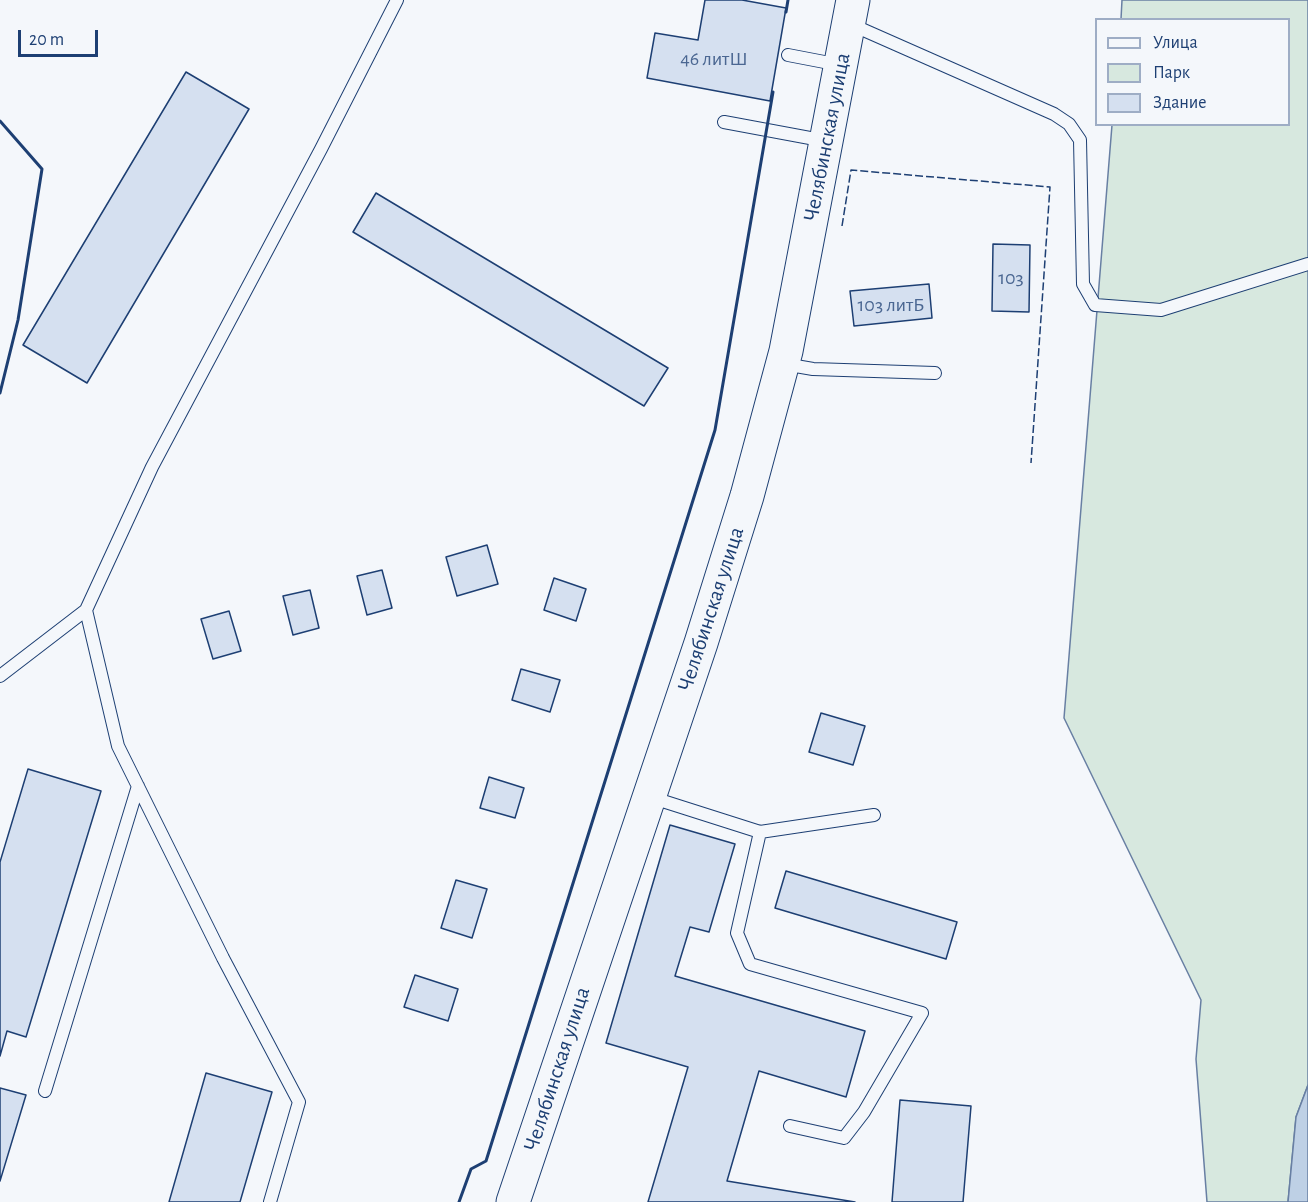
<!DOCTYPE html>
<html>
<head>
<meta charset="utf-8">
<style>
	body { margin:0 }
	#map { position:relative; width:1308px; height:1202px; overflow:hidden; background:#f4f7fb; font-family:"Alegreya Sans",sans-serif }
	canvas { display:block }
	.legend { position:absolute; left:1095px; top:18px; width:195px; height:108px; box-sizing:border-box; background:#f4f7fb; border:2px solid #9eadc5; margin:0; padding:8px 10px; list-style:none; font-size:18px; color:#1d3f73 }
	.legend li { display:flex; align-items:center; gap:12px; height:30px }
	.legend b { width:30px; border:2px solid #9eadc5 }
	.scale { position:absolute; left:18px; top:30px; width:80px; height:27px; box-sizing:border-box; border:3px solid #1d3f73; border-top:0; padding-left:8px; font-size:18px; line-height:21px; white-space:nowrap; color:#1d3f73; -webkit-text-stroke:4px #f4f7fb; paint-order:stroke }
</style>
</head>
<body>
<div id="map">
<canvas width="1308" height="1202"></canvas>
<ul class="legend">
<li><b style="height:8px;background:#f4f7fb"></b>Улица</li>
<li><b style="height:16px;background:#d7e8df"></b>Парк</li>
<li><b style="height:16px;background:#d5e0f0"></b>Здание</li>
</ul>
<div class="scale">20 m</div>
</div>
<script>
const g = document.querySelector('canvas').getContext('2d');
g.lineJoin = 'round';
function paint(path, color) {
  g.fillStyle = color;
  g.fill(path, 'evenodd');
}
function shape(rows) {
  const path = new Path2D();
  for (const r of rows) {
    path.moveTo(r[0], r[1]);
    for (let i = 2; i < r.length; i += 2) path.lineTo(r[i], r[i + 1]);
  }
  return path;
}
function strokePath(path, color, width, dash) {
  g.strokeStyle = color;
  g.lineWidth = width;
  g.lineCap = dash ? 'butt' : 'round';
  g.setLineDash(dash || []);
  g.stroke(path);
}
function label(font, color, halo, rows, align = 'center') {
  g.font = font + ' "Alegreya Sans",sans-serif';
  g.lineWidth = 4.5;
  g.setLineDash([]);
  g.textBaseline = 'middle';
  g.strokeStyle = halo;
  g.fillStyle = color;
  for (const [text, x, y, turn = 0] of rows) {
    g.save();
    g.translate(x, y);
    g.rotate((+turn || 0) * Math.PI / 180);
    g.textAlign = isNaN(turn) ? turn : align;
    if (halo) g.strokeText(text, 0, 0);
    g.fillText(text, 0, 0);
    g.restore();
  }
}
const green = shape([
	[1122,0,1308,0,1308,1085,1296,1117,1288,1202,1207,1202,1196,1059,1201,1000,1064,718,1112,125,1288,124,1288,20,1121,19,1122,0]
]);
paint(green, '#d7e8df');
strokePath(green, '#687fa3', 1.5);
const water = shape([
	[1308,1085,1308,1202,1288,1202,1296,1117,1308,1085]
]);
paint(water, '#bed0e5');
strokePath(water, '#687fa3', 1.5);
const building = shape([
	[705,0,742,0,786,8,770,101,647,78,655,33,698,40,705,0],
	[186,72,249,109,87,383,23,345,186,72],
	[376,193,668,368,644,406,353,232,376,193],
	[993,244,1030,245,1029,312,992,311,993,244],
	[929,284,932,318,854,326,850,291,929,284],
	[487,545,498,584,457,596,446,557,487,545],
	[382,570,392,608,367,615,357,576,382,570],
	[554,578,586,589,576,621,544,610,554,578],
	[310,590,319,628,293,635,283,596,310,590],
	[229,611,241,651,213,659,201,619,229,611],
	[521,669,560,680,550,712,512,700,521,669],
	[821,713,865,726,853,765,809,752,821,713],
	[28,769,101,791,26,1037,7,1031,0,1056,0,862,28,769],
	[489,777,524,788,515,818,480,808,489,777],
	[670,825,735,844,709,932,690,927,675,976,865,1031,846,1097,759,1071,727,1181,855,1202,648,1202,688,1067,606,1043,670,825],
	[786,871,957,922,946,959,775,908,786,871],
	[456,880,487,889,472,938,441,928,456,880],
	[415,975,458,989,448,1021,404,1007,415,975],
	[206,1073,272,1092,240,1202,169,1202,206,1073],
	[0,1088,26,1095,0,1181,0,1088],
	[900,1100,971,1106,963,1202,892,1202,900,1100]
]);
paint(building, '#d5e0f0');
strokePath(building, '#1d3f73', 1.5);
const lane = shape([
	[850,24,1054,114,1069,124,1080,140,1083,284,1095,305,1161,310,1308,264],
	[788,55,840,65],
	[724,122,826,141],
	[784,364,813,369,935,373],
	[86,610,118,746,223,958,299,1102,270,1202],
	[0,676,86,610,152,467,321,149,397,0],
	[650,797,760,832,874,815],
	[760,832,737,933,750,964,922,1013,864,1112,844,1138,790,1126],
	[45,1091,138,786]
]);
const secondary = shape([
	[513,1202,701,643,747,496,786,351,853,0]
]);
strokePath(lane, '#1d3f73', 14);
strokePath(secondary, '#1d3f73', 35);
strokePath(lane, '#f4f7fb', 12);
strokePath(secondary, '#f4f7fb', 33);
strokePath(shape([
	[842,226,851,170,1050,187,1031,463]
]), '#1d3f73', 1.5, [8, 3]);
strokePath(shape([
	[786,12,788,0],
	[0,121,42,169,18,320,0,393],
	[459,1202,471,1169,486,1161,715,430,773,92]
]), '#1d3f73', 3);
label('20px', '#4b6792', null, [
	["46 литШ",714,59],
	["103",1011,278],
	["103 литБ",891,305]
]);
label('22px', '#1d3f73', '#f4f7fb', [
	["Челябинская улица",827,137,-79],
	["Челябинская улица",711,609,-72],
	["Челябинская улица",557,1069,-72]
]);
</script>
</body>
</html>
